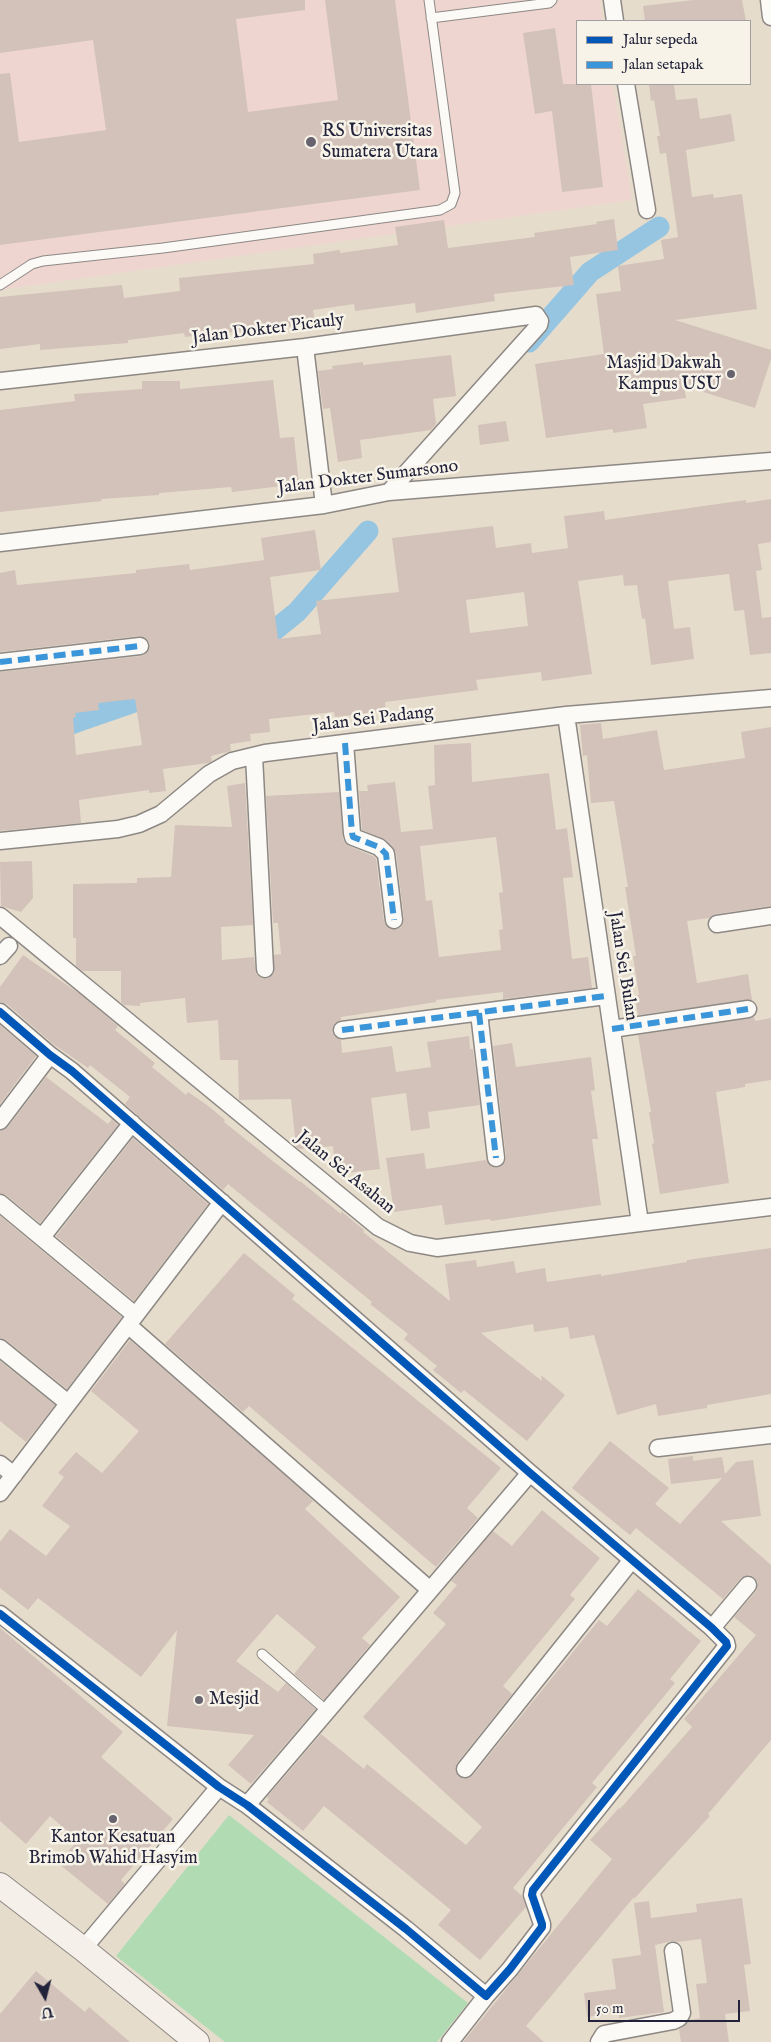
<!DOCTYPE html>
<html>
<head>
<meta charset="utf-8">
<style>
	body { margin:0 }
	#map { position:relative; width:771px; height:2042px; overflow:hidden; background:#e6dccc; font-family:"IM FELL English",serif }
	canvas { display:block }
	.legend { position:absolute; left:576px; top:20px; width:175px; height:65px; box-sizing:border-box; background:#f7f3e8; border:1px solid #a29fa3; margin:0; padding:6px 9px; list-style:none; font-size:15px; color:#22223b }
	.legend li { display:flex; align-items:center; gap:10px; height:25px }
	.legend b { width:25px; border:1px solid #a29fa3 }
	.north { position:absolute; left:20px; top:1972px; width:50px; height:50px; -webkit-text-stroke:4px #f7f3e8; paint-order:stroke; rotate:172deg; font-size:14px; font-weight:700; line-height:20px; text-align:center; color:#22223b }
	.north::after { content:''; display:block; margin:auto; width:18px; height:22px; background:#22223b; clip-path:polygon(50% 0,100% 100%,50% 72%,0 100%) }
	.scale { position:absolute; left:588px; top:2000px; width:152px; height:22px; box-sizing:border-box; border:2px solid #22223b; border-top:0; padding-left:6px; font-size:15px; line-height:18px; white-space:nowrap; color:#22223b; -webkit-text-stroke:4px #f7f3e8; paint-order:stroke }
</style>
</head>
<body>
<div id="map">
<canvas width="771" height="2042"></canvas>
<ul class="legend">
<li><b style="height:6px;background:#0057b8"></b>Jalur sepeda</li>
<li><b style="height:6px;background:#3b95d9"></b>Jalan setapak</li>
</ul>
<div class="north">U</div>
<div class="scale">50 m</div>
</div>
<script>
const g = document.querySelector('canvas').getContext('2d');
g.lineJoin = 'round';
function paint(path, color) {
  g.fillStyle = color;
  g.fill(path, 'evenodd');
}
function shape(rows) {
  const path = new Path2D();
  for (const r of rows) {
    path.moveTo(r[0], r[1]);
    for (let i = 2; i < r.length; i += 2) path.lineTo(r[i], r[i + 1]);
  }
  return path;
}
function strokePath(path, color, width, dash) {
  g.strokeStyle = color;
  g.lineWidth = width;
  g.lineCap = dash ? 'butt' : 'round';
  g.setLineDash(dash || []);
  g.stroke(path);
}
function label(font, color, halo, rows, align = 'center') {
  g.font = font + ' "IM FELL English",serif';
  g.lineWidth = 5;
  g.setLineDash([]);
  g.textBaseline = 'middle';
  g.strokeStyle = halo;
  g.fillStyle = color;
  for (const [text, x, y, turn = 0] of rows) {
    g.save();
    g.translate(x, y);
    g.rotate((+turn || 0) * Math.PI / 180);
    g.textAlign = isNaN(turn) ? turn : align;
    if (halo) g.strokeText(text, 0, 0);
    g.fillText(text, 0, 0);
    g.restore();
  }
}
paint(shape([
	[0,0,600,0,603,21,577,21,577,84,613,84,632,200,0,290]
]), '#efd5d0');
paint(shape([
	[229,1815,468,2003,437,2042,225,2042,116,1956]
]), '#b1dcb3');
strokePath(shape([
	[529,342,590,272,659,227],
	[255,646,297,612,368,531],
	[0,751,85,719,163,692]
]), '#96c5e2', 21);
paint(shape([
	[0,0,305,0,305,10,236,19,248,112,338,100,325,0,395,0,420,190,0,245,0,74,10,73,19,142,106,130,93,40,0,53],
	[693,0,742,0,746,21,645,21,643,6],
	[555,28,563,84,591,84,603,187,562,192,552,111,535,114,523,33],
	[649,84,674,84,676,100,697,98,700,119,731,114,735,141,686,150,692,197,713,194,714,198,742,194,757,309,675,320,771,350,771,359,755,408,684,386,686,398,643,404,647,428,613,433,613,429,546,438,535,364,604,354,596,294,621,291,618,266,664,259,661,240,678,237,666,153,660,154,657,136,660,136,654,100,651,101],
	[614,219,618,250,570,257,574,285,494,294,495,301,416,313,415,303,355,311,354,304,313,310,315,324,185,337,184,333,128,340,128,343,40,350,40,344,0,349,0,297,122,285,124,298,180,291,179,278,314,264,313,254,340,250,340,253,398,245,395,227,444,220,448,248,535,237,534,233,597,224,596,222],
	[451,355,456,396,433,399,436,424,431,430,360,440,362,458,338,462,330,408,323,409,318,371,333,369,332,366,363,362,363,365],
	[273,380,280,438,294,437,299,484,232,492,231,487,159,493,159,495,101,499,102,501,0,512,0,410,75,401,74,394,142,389,142,381,180,381,180,389],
	[506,421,509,441,480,445,478,425],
	[771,499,771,542,758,544,762,570,756,571,762,618,771,617,771,653,750,655,744,610,734,611,729,574,668,581,674,629,690,627,694,659,651,665,645,618,642,619,637,585,624,586,623,575,578,581,592,674,542,681,541,672,476,680,478,690,385,702,386,711,335,717,334,712,269,719,270,732,250,734,251,741,230,744,231,751,211,756,212,761,208,763,163,769,166,791,149,793,149,790,79,800,81,823,0,831,0,672,141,656,146,654,150,645,148,640,139,636,0,652,0,573,15,570,17,585,136,573,136,570,189,564,190,570,264,560,261,538,315,530,321,570,270,577,278,639,321,634,316,601,399,592,392,538,493,526,496,548,531,543,532,553,568,548,564,516,604,511,605,520,746,500,746,503],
	[524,592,528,626,470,633,466,600],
	[135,699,142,745,76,755,73,718,76,717,75,713,99,710,98,703],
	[601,723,603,739,657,730,664,770,745,758,741,732,771,727,771,906,716,914,709,918,687,921,697,983,748,974,752,1000,638,1015,635,995,639,995,633,956,636,956,625,887,628,887,614,801,591,803,587,755,583,756,580,725],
	[471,743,472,782,549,773,556,830,567,828,573,877,563,878,572,959,588,957,592,988,503,999,503,992,436,1000,436,1002,341,1017,341,1020,333,1026,332,1031,334,1036,341,1040,342,1053,392,1046,396,1072,431,1067,427,1042,469,1036,470,1049,473,1049,480,1105,428,1112,430,1128,411,1131,406,1093,371,1098,380,1169,336,1174,333,1146,300,1149,296,1147,291,1099,239,1100,238,1060,220,1060,218,1020,187,1023,185,998,140,1003,140,1006,124,1005,121,1002,121,971,82,971,76,966,76,938,73,938,73,884,137,883,137,878,171,877,175,825,232,827,227,786,245,783,253,925,221,927,222,960,254,957,256,974,261,978,266,979,274,973,274,955,281,954,278,923,273,923,266,796,339,792,343,840,349,846,373,856,376,859,384,922,390,929,400,928,403,924,404,919,396,852,386,840,362,830,359,791,368,791,367,785,395,782,401,832,433,829,428,786,435,785,434,745],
	[496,837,503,892,499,893,503,929,499,930,501,950,439,957,432,900,426,901,420,846],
	[32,861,33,898,21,912,1,906,0,862],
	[23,955,80,994,118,1026,115,1030,155,1063,152,1067,186,1095,188,1092,207,1105,225,1120,224,1122,274,1162,300,1182,300,1181,341,1214,341,1211,364,1230,363,1232,450,1301,445,1264,476,1260,477,1267,514,1261,516,1273,545,1268,547,1282,601,1274,601,1276,687,1262,687,1260,771,1248,771,1394,707,1405,707,1408,658,1416,656,1404,617,1415,594,1335,570,1339,568,1327,534,1332,533,1324,481,1333,542,1381,541,1375,565,1395,527,1441,464,1390,461,1393,433,1370,437,1366,404,1339,408,1334,370,1304,372,1302,228,1184,223,1190,125,1104,130,1097,90,1065,88,1068,53,1044,7,1004,0,1002,0,987],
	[754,1017,755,1021,771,1018,771,1080,745,1084,745,1087,716,1092,729,1183,660,1194,652,1144,654,1143,649,1112,651,1112,638,1035],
	[0,1025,36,1056,0,1104],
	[512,1043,516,1067,591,1057,595,1090,591,1091,598,1139,592,1139,601,1205,491,1221,490,1219,445,1225,442,1205,394,1212,386,1158,424,1153,426,1169,486,1160,492,1167,497,1168,505,1162,506,1157,493,1046],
	[46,1077,108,1124,112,1119,118,1125,40,1223,6,1195,0,1193,0,1131,8,1127],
	[133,1138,208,1204,134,1301,56,1236],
	[0,1216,122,1317,67,1389,6,1340,0,1338],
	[244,1253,295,1295,292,1299,501,1468,467,1508,478,1518,436,1567,249,1406,243,1412,165,1344],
	[130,1340,304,1492,313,1501,305,1509,400,1597,362,1638,370,1645,324,1700,294,1674,316,1647,277,1614,236,1661,278,1692,286,1683,316,1709,251,1784,228,1765,254,1735,167,1726,177,1630,141,1677,38,1598,28,1610,0,1588,0,1542,10,1529,46,1556,70,1526,42,1506,64,1477,58,1473,76,1452,102,1473,139,1431,91,1391],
	[0,1361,55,1405,26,1442,0,1421],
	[610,1441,669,1488,655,1504,680,1524,722,1478,671,1484,668,1459,693,1456,693,1461,722,1457,725,1474,736,1462,753,1460,761,1516,721,1521,771,1565,771,1740,708,1814,710,1816,634,1899,634,1897,526,2026,544,2042,463,2042,612,1859,590,1840,619,1808,620,1809,692,1727,684,1719,756,1635,734,1617,756,1591,758,1582,754,1577,749,1575,741,1578,723,1599,636,1528,630,1535,572,1488],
	[542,1510,600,1558,570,1595,575,1599,503,1686,512,1694,457,1763,455,1768,458,1776,464,1779,473,1775,599,1620,607,1626,638,1589,701,1641,670,1679,675,1683,592,1783,597,1787,513,1888,522,1896,526,1907,480,1960,438,1925,451,1910,324,1806,303,1831,267,1802,269,1799,267,1797,321,1734,364,1769,367,1764,466,1845,482,1827,363,1717,446,1624,433,1613,457,1585,451,1581,493,1531,512,1546],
	[0,1628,123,1732,101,1757,173,1819,121,1880,125,1884,108,1904,58,1863,78,1840,50,1816,26,1844,0,1821],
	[742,1898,751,1964,744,1965,750,2011,725,2014,729,2042,681,2042,679,2029,690,2020,700,2018,696,1984,707,1983,701,1939,677,1942,672,1941,655,1945,664,2012,619,2018,619,2012,587,2017,584,1993,616,1989,612,1959,641,1955,634,1903,649,1901,651,1918,697,1912,696,1904],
	[36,1971,85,2012,89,2007,130,2042,0,2042,0,2014]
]), '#d2c2b9');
const lane = shape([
	[431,18,549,3,552,0],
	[0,285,32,264,43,261,163,248,440,210,451,204,455,193,429,0],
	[262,1654,327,1711]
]);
const street = shape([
	[612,0,615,21],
	[769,0,771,17],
	[626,84,647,210],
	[305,347,324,505],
	[0,381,305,347,536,315,540,321,539,325,389,492],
	[0,543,324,505,389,492,771,461],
	[0,662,140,646],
	[566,715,640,1223],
	[345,743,352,833,353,837,379,847,386,854,394,920],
	[254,756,265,969],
	[0,841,118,829,139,824,161,814,209,774,232,761,265,753,566,715,771,698],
	[0,916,378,1227,410,1243,437,1248,771,1207],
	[717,924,771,916],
	[0,956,9,946],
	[0,1012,50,1055,72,1071,530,1473,712,1628,726,1642,727,1646,533,1890,532,1895,542,1924,542,1927,510,1969,486,1996,406,1929,247,1805,219,1787,0,1614],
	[479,1013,496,1158],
	[612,1029,748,1009],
	[342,1030,606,996],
	[0,1121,50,1055],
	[0,1203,135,1315],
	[42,1237,132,1123],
	[128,1325,429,1589],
	[0,1348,68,1403],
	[658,1448,771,1435],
	[0,1464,14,1475],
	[0,1493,222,1202],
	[712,1628,748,1585],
	[465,1769,631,1561],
	[247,1805,530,1473],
	[83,1949,219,1787],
	[450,2042,486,1996],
	[599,2042,604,2034,673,2021,679,2018,682,2013,673,1951]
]);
const secondary = shape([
	[0,1885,83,1949,197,2042]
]);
strokePath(lane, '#8d8884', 11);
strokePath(street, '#8d8884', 19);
strokePath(secondary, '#8d8884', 26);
strokePath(lane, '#fbfaf7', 9);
strokePath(street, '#fbfaf7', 16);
strokePath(secondary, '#f5f0ea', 24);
strokePath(shape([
	[0,662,140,646],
	[345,743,352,833,353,837,379,847,386,854,394,920],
	[479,1013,496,1158],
	[612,1029,748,1009],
	[342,1030,606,996]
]), '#3b95d9', 6, [12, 6]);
strokePath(shape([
	[0,1012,50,1055,72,1071,530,1473,712,1628,726,1642,727,1646,533,1890,532,1895,542,1924,542,1927,510,1969,486,1996,406,1929,247,1805,219,1787,0,1614]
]), '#0057b8', 8);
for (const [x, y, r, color] of [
	[311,142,6,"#67636e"],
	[731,374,5,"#67636e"],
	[199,1700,5,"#67636e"],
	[113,1819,5,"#67636e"]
]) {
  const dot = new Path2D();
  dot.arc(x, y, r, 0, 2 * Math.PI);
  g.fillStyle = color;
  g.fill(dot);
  strokePath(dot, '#f7f3e8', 2);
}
label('18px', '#22223b', '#f7f3e8', [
	["RS Universitas",322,132],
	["Sumatera Utara",322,153],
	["Masjid Dakwah",721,364,"right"],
	["Kampus USU",721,385,"right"],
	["Mesjid",209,1700],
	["Kantor Kesatuan",113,1838,"center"],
	["Brimob Wahid Hasyim",113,1859,"center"]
], 'left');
label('18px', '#22223b', '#f7f3e8', [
	["Jalan Dokter Picauly",268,330,-7],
	["Jalan Dokter Sumarsono",368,478,-7],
	["Jalan Sei Padang",373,720,-7],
	["Jalan Sei Bulan",622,966,81],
	["Jalan Sei Asahan",345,1173,39]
]);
</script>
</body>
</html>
